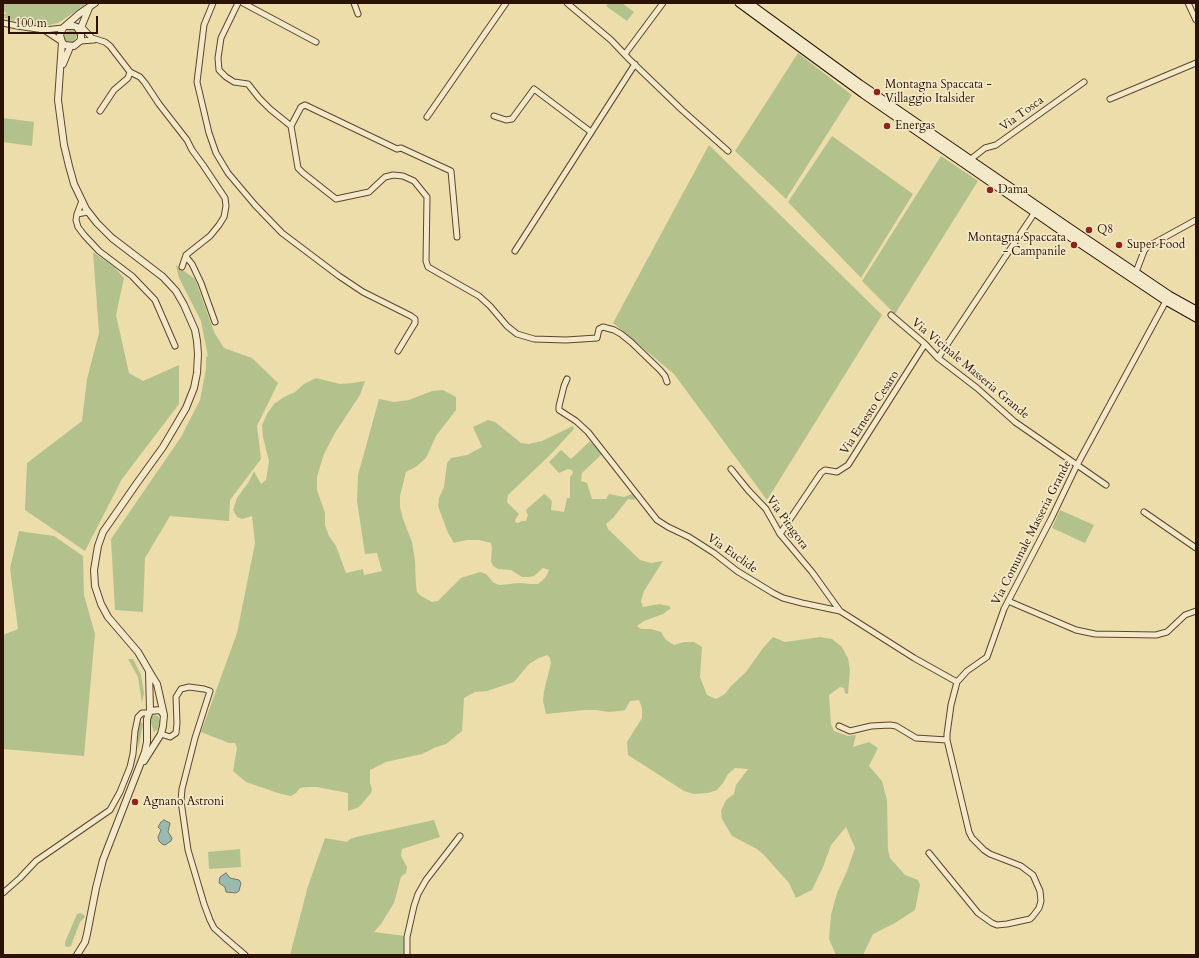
<!DOCTYPE html>
<html>
<head>
<meta charset="utf-8">
<style>
	body { margin:0 }
	#map { position:relative; width:1199px; height:958px; overflow:hidden; background:#edddaa; font-family:Cardo,serif }
	canvas { display:block }
	.frame { position:absolute; inset:0; border:4px solid #2b1205; pointer-events:none }
	.scale { position:absolute; left:8px; top:16px; width:90px; height:18px; box-sizing:border-box; border:2px solid #2b1205; border-top:0; padding-left:5px; font-size:12px; line-height:14px; white-space:nowrap; color:#2b1205; -webkit-text-stroke:3px #f3e9c8; paint-order:stroke }
</style>
</head>
<body>
<div id="map">
<canvas width="1199" height="958"></canvas>
<div class="frame"></div>
<div class="scale">100 m</div>
</div>
<script>
const g = document.querySelector('canvas').getContext('2d');
g.lineJoin = 'round';
function paint(path, color) {
  g.fillStyle = color;
  g.fill(path, 'evenodd');
}
function shape(rows) {
  const path = new Path2D();
  for (const r of rows) {
    path.moveTo(r[0], r[1]);
    for (let i = 2; i < r.length; i += 2) path.lineTo(r[i], r[i + 1]);
  }
  return path;
}
function strokePath(path, color, width, dash) {
  g.strokeStyle = color;
  g.lineWidth = width;
  g.lineCap = dash ? 'butt' : 'round';
  g.setLineDash(dash || []);
  g.stroke(path);
}
function label(font, color, halo, rows, align = 'center') {
  g.font = font + ' Cardo,serif';
  g.lineWidth = 3.5;
  g.setLineDash([]);
  g.textBaseline = 'middle';
  g.strokeStyle = halo;
  g.fillStyle = color;
  for (const [text, x, y, turn = 0] of rows) {
    g.save();
    g.translate(x, y);
    g.rotate((+turn || 0) * Math.PI / 180);
    g.textAlign = isNaN(turn) ? turn : align;
    if (halo) g.strokeText(text, 0, 0);
    g.fillText(text, 0, 0);
    g.restore();
  }
}
paint(shape([
	[3,3,88,3,58,23,43,26,14,21,5,18,3,14,7,14,3,10],
	[609,3,622,3,634,12,627,21,606,6],
	[70,28,76,29,78,34,73,43,66,42,65,40,64,37,68,30],
	[798,53,852,95,786,199,735,151],
	[3,118,34,122,32,146,3,142],
	[832,136,913,194,861,278,788,202],
	[709,145,882,315,767,500,674,374,613,323],
	[941,156,978,181,895,314,862,281],
	[93,252,114,267,124,278,116,315,129,373,143,381,179,365,179,404,122,479,85,551,25,510,27,463,82,421,87,379,99,333],
	[176,265,195,279,214,332,224,348,252,358,278,383,257,426,261,459,230,500,229,521,170,516,145,558,143,612,115,610,111,539,181,437,200,400,206,369,206,356,208,357,201,321,179,278],
	[316,378,340,384,353,383,365,381,360,395,335,433,324,454,317,477,317,490,325,513,325,525,329,536,336,546,346,573,363,569,364,575,382,571,377,553,365,554,357,501,358,475,379,399,394,402,409,400,432,391,443,390,456,397,456,410,436,436,426,458,417,466,406,472,400,496,400,507,403,519,412,542,415,561,416,586,417,592,421,596,432,602,438,601,461,578,480,572,486,574,494,583,500,585,519,583,531,584,538,584,543,580,547,575,549,570,543,568,534,576,528,577,522,577,511,570,498,569,493,566,491,561,492,549,491,543,479,540,467,540,454,543,448,533,438,506,439,498,444,487,447,463,451,458,467,455,482,447,473,427,488,420,495,422,521,443,528,444,542,441,573,426,574,429,550,455,508,495,507,502,519,514,516,518,515,522,518,523,522,521,526,521,528,515,526,511,527,509,544,494,546,495,552,501,551,510,564,512,567,498,570,498,570,477,573,473,572,470,568,469,559,473,549,462,561,450,571,459,590,441,602,454,582,473,581,481,587,483,592,499,606,499,609,494,624,497,634,493,637,496,634,500,628,499,613,518,606,524,608,529,640,560,651,563,663,561,644,591,641,601,643,607,659,604,669,606,671,608,663,614,644,621,637,626,641,629,651,629,661,632,666,640,674,645,684,642,694,642,702,647,700,677,707,695,716,699,725,694,731,686,746,672,763,648,773,637,785,642,820,637,832,639,842,647,848,658,850,670,848,694,845,693,844,688,840,687,829,695,831,724,834,731,848,736,856,735,853,747,869,742,878,748,869,766,882,781,887,800,888,850,890,858,905,875,918,880,920,885,915,910,895,923,873,934,863,955,836,955,829,939,831,915,837,893,847,871,855,848,846,827,831,845,823,867,812,890,796,898,789,883,764,855,757,849,732,836,722,819,721,811,726,800,734,794,736,785,748,769,735,768,728,774,723,783,717,790,708,793,694,794,684,791,628,755,627,742,642,718,642,708,639,700,630,701,625,710,620,711,608,712,596,710,585,710,546,714,543,701,544,691,551,663,550,658,547,655,539,658,529,664,514,682,487,691,475,692,464,698,462,731,446,744,434,748,422,754,386,762,370,770,370,784,372,789,371,793,359,807,354,809,348,811,348,793,317,787,306,787,300,788,296,793,291,796,278,793,246,782,233,771,237,748,235,743,229,743,201,732,237,633,255,543,252,516,242,519,237,517,233,510,237,498,248,483,254,471,261,484,266,480,269,461,263,437,262,425,267,414,274,404,284,397,295,392,304,384],
	[1060,510,1094,525,1085,543,1052,528],
	[19,531,54,536,83,556,84,595,95,634,84,756,3,749,3,635,18,629,10,568],
	[128,659,133,659,141,675,144,693,142,703,138,677],
	[153,715,158,716,160,721,158,729,154,732,151,723,151,717],
	[141,722,143,724,138,750,138,726,139,723],
	[434,820,440,837,402,849,401,856,407,867,406,873,401,877,394,903,381,924,374,932,405,936,405,955,290,955,308,886,325,838,347,842,350,839,356,837],
	[240,849,241,867,209,869,208,852],
	[80,913,84,915,85,917,80,922,71,946,68,947,65,946,65,942,77,914]
]), '#b3c28d');
const water = shape([
	[164,820,170,823,168,832,172,838,171,841,165,845,162,844,159,841,158,837,161,830,158,827,161,822,164,820],
	[226,873,230,878,239,880,241,883,239,891,236,893,226,892,225,887,219,883,220,877,226,873]
]);
paint(water, '#9abab0');
strokePath(water, '#6e776c', 1);
const minor = shape([
	[213,3,204,25,197,82,209,133,216,153,228,173,255,205,282,233,339,276,363,292,411,316,415,319,415,323,398,351],
	[238,3,221,38,218,58,219,70,226,77,234,82,248,84,259,98,270,109,291,126,298,168,303,173,336,199,369,192,385,177,393,175,403,176,414,181,427,197,426,261,428,267,479,296,490,306,507,326,517,334,534,339,566,340,597,338,599,329,603,327,614,330,621,334,631,342,660,370,665,376,667,382],
	[243,3,316,42],
	[354,3,358,14],
	[567,3,611,40,629,59,682,110,728,151],
	[1188,3,1196,20],
	[3,23,17,26,44,30,63,28],
	[81,26,92,38,105,42,110,46,130,72,128,78,114,90,100,111],
	[44,30,62,42],
	[80,41,94,40],
	[625,54,663,3],
	[130,72,140,77,145,83,159,104,187,140,192,150,203,165,225,198,226,206,224,217,219,225,210,236,186,255,187,258,192,264,201,283,215,322],
	[1110,99,1196,63],
	[494,116,506,120,512,119,534,89,591,132],
	[427,117,506,3],
	[291,126,301,107,305,105,397,149,401,148,451,171,457,237],
	[971,159,985,148,996,145,1084,82],
	[82,201,77,214,88,212],
	[77,214,76,220,78,227,84,235,99,251,132,276,155,300,175,346],
	[515,251,635,64],
	[182,267,186,255],
	[1136,272,1144,251,1147,247,1196,220],
	[891,315,925,344,938,358,977,388,1015,422,1106,485],
	[938,358,1035,212],
	[567,379,564,386,559,406,559,410,576,421,588,432,657,520,668,527,689,537,714,553,737,571,773,593,783,598,802,603,840,611,914,658,957,682],
	[731,469,748,490,766,509,780,534,812,572,840,611],
	[1144,512,1196,548],
	[780,534,821,473,825,470,837,472,848,465,925,344],
	[1008,601,1076,630,1095,634,1156,635,1167,632,1185,615,1196,611],
	[138,717,142,713,149,713],
	[839,726,850,731,871,726,890,725,896,726,916,738,947,740],
	[161,734,170,737,176,733,177,723,176,697,181,689,189,687,204,689,210,691,195,738,182,789,181,801,188,850,204,904,210,920,214,928,224,937,245,955],
	[929,853,978,913,992,923,997,925,1007,924,1030,919,1033,916,1039,908,1041,901,1040,891,1033,875,1021,866,990,854,984,850,972,838,969,832,947,740,947,734,951,705,957,682,967,671,987,657,1004,609,1051,519,1077,465,1166,301],
	[3,893,20,878,36,861,110,810,120,792,130,767,133,754,135,731,138,717],
	[407,955,407,937,414,906,418,894,426,880,460,836]
]);
const tertiary = shape([
	[95,3,79,14,63,28,60,35,62,42,58,100,64,145,69,166,74,184,86,209,97,223,112,238,163,277,176,291,184,305,195,330,197,341,198,354,197,373,194,388,186,408,163,447,137,483,103,532,98,546,94,570,95,586,101,604,108,617,138,652,152,676,157,684,164,715],
	[80,30,89,8],
	[62,42,65,45,74,46,80,41,81,38,81,34,77,27,74,26,67,26],
	[63,64,70,47],
	[144,761,161,734,163,726,164,715,160,710,150,711],
	[77,955,85,942,87,934,96,888,103,860,145,752,147,742,147,719,150,711,149,671]
]);
const secondary = shape([
	[739,3,863,94,1066,234,1166,301,1196,318],
	[749,3,860,84,1064,224,1169,295,1196,310]
]);
strokePath(minor, '#5c452e', 7);
strokePath(tertiary, '#5c452e', 8);
strokePath(secondary, '#2b1205', 9);
strokePath(minor, '#f3e9c8', 5);
strokePath(tertiary, '#f3e9c8', 6);
strokePath(secondary, '#f3e9c8', 7);
for (const [x, y, r, color] of [
	[877,92,4,"#8f2418"],
	[887,126,4,"#8f2418"],
	[990,190,4,"#8f2418"],
	[1089,230,4,"#8f2418"],
	[1074,245,4,"#8f2418"],
	[1119,245,4,"#8f2418"],
	[135,802,4,"#8f2418"]
]) {
  const dot = new Path2D();
  dot.arc(x, y, r, 0, 2 * Math.PI);
  g.fillStyle = color;
  g.fill(dot);
  strokePath(dot, '#f3e9c8', 1.5);
}
label('12px', '#2b1205', '#f3e9c8', [
	["Montagna Spaccata -",885,85],
	["Villaggio Italsider",885,99],
	["Energas",895,126],
	["Dama",998,190],
	["Q8",1097,230],
	["Montagna Spaccata",1066,238,"right"],
	["- Campanile",1066,252,"right"],
	["Super Food",1127,245],
	["Agnano Astroni",143,802]
], 'left');
label('12px', '#2b1205', '#f3e9c8', [
	["Via Tosca",1022,114,-36],
	["Via Vicinale Masseria Grande",970,369,40],
	["Via Ernesto Cesaro",870,413,-57],
	["Via Pitagora",787,523,54],
	["Via Comunale Masseria Grande",1032,533,-63],
	["Via Euclide",732,554,35]
]);
</script>
</body>
</html>
